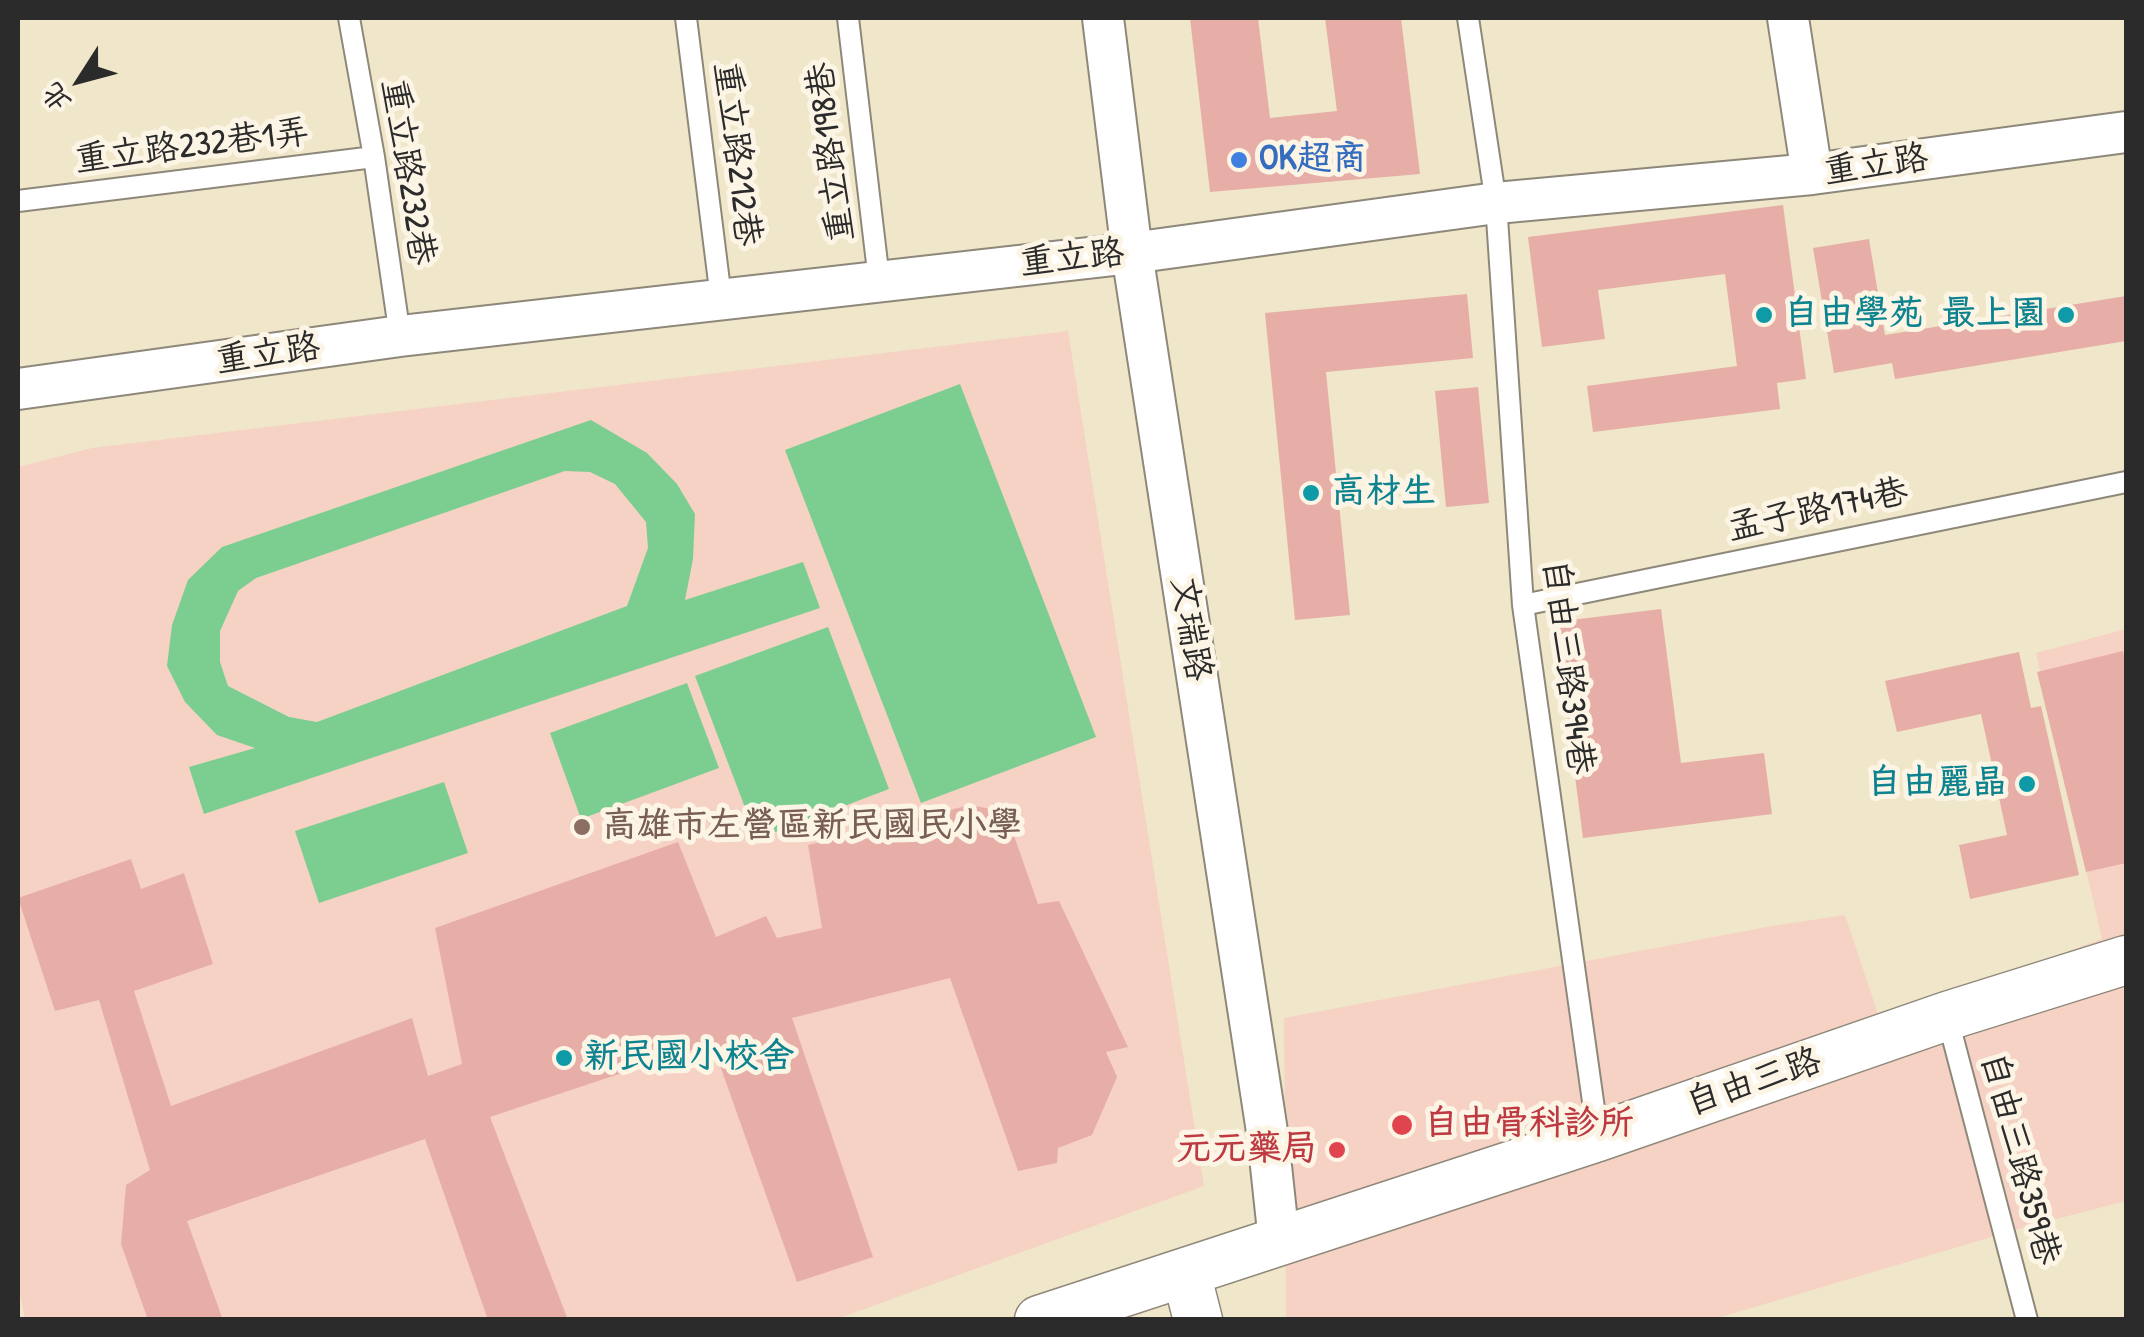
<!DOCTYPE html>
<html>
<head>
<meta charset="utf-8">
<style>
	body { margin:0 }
	#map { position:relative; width:2144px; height:1337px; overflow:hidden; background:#f0e6c9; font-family:"Patrick Hand","LXGW WenKai TC",sans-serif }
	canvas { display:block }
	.frame { position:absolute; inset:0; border:20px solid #2b2b2b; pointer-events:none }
	.north { position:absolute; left:30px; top:30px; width:100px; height:100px; -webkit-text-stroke:8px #fcf5e5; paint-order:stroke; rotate:234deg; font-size:28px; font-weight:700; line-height:40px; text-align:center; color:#2b2b2b }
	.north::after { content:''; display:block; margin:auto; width:35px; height:45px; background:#2b2b2b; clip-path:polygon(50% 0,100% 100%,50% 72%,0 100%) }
</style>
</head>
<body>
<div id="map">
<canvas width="2144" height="1337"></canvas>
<div class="frame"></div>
<div class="north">北</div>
</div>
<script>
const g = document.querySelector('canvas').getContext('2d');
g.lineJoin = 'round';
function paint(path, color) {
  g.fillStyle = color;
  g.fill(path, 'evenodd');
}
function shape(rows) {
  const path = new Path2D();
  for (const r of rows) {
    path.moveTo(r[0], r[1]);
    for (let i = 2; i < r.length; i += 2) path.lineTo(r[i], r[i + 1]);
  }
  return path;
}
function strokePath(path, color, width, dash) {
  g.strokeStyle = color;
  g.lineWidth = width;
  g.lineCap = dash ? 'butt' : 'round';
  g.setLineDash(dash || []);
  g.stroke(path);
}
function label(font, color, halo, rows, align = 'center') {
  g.font = font + ' "Patrick Hand","LXGW WenKai TC",sans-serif';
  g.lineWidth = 10;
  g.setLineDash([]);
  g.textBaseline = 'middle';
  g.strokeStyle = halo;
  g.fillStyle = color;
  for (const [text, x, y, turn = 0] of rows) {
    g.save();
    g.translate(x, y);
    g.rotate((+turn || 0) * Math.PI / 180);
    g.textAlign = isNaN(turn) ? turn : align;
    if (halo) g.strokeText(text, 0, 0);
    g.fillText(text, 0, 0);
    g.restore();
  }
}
paint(shape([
	[1068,331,1204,1186,837,1319,25,1319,18,1283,18,467,92,448],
	[2126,629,2126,1201,2029,1226,1714,1319,1286,1319,1284,1018,1772,926,1845,915,1880,1020,2102,939,2036,653]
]), '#f6d2c5');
paint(shape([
	[960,384,1096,737,921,803,785,450],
	[591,420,647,453,677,484,695,514,693,559,685,600,803,562,820,608,204,814,189,767,255,748,217,735,185,702,167,666,172,625,188,580,222,547],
	[565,471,590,472,615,484,646,522,648,548,627,606,317,722,289,717,228,686,220,662,220,631,238,591,256,578],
	[828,627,889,789,757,839,695,676],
	[687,683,719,768,581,819,550,733],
	[444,782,468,853,319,903,295,831]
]), '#7bce90');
paint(shape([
	[1190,18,1258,18,1270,118,1337,111,1325,18,1401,18,1420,174,1210,192],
	[1783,205,1806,379,1777,383,1780,409,1593,432,1587,386,1737,366,1725,274,1598,290,1605,339,1542,347,1528,237],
	[1869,239,1885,335,2126,296,2126,341,1895,379,1892,363,1834,373,1813,248],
	[1467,294,1473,358,1326,372,1350,615,1295,620,1265,313],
	[1478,387,1489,503,1446,507,1435,391],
	[1661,609,1681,763,1764,753,1772,814,1583,838,1555,622],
	[2123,651,2126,667,2126,863,2086,872,2037,672],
	[2019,652,2031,708,2041,706,2079,875,1970,899,1959,845,2007,835,1981,714,1897,732,1885,681],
	[970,805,995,810,1012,830,1038,904,1059,901,1128,1047,1106,1052,1117,1077,1092,1135,1058,1148,1057,1163,1018,1171,950,978,792,1018,873,1257,797,1282,712,1043,490,1117,568,1320,488,1320,425,1139,187,1221,223,1320,148,1320,121,1244,126,1185,150,1170,99,1000,55,1011,18,898,131,859,141,889,184,873,213,964,134,991,171,1106,412,1018,428,1076,462,1064,435,928,678,842,716,937,766,916,777,938,822,928,808,845]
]), '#e6aea7');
const service = shape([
	[349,18,374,157,400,336],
	[686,18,721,298],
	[848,18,879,280],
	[1468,18,1496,203,1523,605,1598,1137],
	[18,201,374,157],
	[1523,605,2126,482],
	[1947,1016,2027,1320]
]);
const minor = shape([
	[1103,18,1132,253,1268,1138,1279,1241],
	[1788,18,1812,174],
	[18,389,400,336,1132,253,1496,203,1812,174,2126,132]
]);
const tertiary = shape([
	[1186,1273,1198,1320],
	[1039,1320,1598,1137,1947,1016,2126,960]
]);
strokePath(service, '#8e887a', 24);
strokePath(minor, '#8e887a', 44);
strokePath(tertiary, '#8e887a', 51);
strokePath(service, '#fff', 20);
strokePath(minor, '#fff', 40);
strokePath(tertiary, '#fff', 48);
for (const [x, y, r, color] of [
	[1239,160,10,"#3f7fe0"],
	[1764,315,10,"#0f9aa8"],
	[2066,315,10,"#0f9aa8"],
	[1311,493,10,"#0f9aa8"],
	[2027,784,10,"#0f9aa8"],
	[582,827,10,"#8d6e63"],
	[564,1058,10,"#0f9aa8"],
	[1402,1125,12,"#e0444e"],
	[1337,1150,10,"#e0444e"]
]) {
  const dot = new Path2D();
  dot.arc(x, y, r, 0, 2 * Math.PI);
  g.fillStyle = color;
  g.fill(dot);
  strokePath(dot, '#fcf5e5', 4);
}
label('35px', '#2b2b2b', '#fcf5e5', [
	["重立路232巷1弄",192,147,-7],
	["重立路198巷",832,152,-97],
	["重立路212巷",736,154,83],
	["重立路",1876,166,-8],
	["重立路232巷",407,172,81],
	["重立路",1072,259,-6],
	["重立路",268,355,-8],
	["孟子路174巷",1818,511,-12],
	["文瑞路",1190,629,81],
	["自由三路394巷",1567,667,83],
	["自由三路",1754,1083,-19],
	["自由三路359巷",2019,1159,75]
]);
label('bold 35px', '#366cbe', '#fcf5e5', [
	["OK超商",1259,160]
], 'left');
label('bold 35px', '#0d838f', '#fcf5e5', [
	["自由學苑",1784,315],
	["最上園",2046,315,"right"],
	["高材生",1331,493],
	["自由麗晶",2007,784,"right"],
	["新民國小校舍",584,1058]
], 'left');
label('bold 35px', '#785e54', '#fcf5e5', [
	["高雄市左營區新民國民小學",602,827]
], 'left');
label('bold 35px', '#be3a42', '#fcf5e5', [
	["自由骨科診所",1424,1125],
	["元元藥局",1317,1150,"right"]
], 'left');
</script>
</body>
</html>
